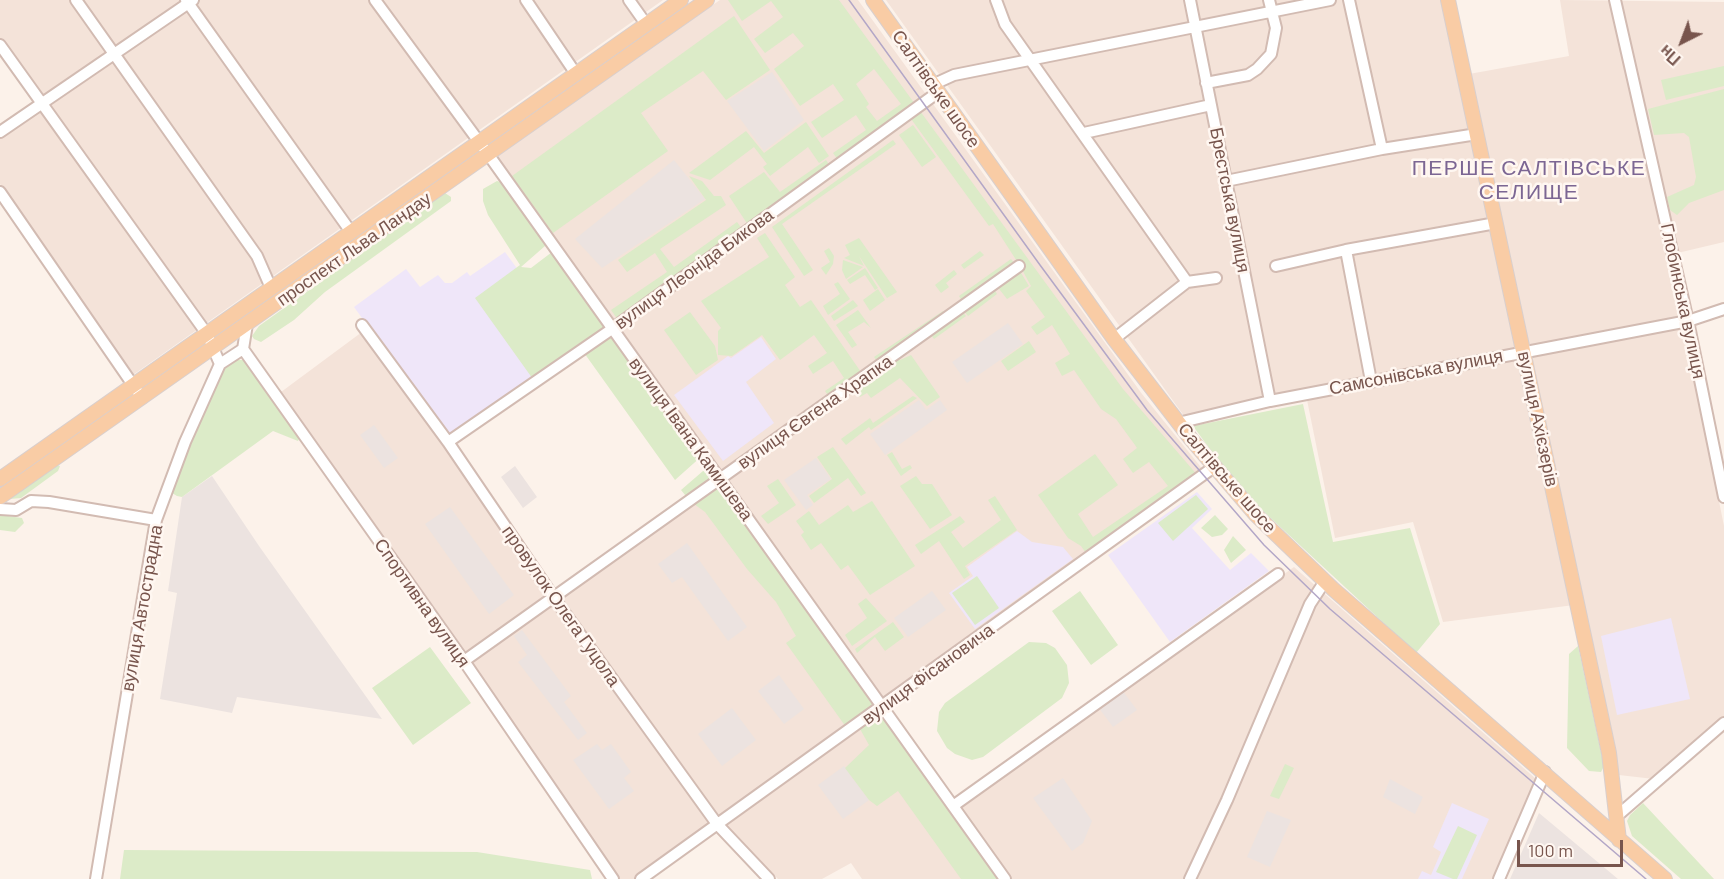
<!DOCTYPE html>
<html>
<head>
<meta charset="utf-8">
<style>
	body { margin:0 }
	#map { position:relative; width:1724px; height:879px; overflow:hidden; background:#fcf2ea; font-family:Barlow,sans-serif }
	canvas { display:block }
	.north { position:absolute; left:1652px; top:12px; width:60px; height:60px; -webkit-text-stroke:4px #fff7f1; paint-order:stroke; rotate:222deg; font-size:16px; font-weight:700; line-height:24px; text-align:center; color:#78554d }
	.north::after { content:''; display:block; margin:auto; width:21px; height:27px; background:#78554d; clip-path:polygon(50% 0,100% 100%,50% 72%,0 100%) }
	.scale { position:absolute; left:1517px; top:840px; width:106px; height:27px; box-sizing:border-box; border:3px solid #78554d; border-top:0; padding-left:8px; font-size:18px; line-height:21px; white-space:nowrap; color:#78554d; -webkit-text-stroke:4px #fff7f1; paint-order:stroke }
</style>
</head>
<body>
<div id="map">
<canvas width="1724" height="879"></canvas>
<div class="north">Пн</div>
<div class="scale">100 m</div>
</div>
<script>
const g = document.querySelector('canvas').getContext('2d');
g.lineJoin = 'round';
function paint(path, color) {
  g.fillStyle = color;
  g.fill(path, 'evenodd');
}
function shape(rows) {
  const path = new Path2D();
  for (const r of rows) {
    path.moveTo(r[0], r[1]);
    for (let i = 2; i < r.length; i += 2) path.lineTo(r[i], r[i + 1]);
  }
  return path;
}
function strokePath(path, color, width, dash) {
  g.strokeStyle = color;
  g.lineWidth = width;
  g.lineCap = dash ? 'butt' : 'round';
  g.setLineDash(dash || []);
  g.stroke(path);
}
function label(font, color, halo, rows, align = 'center') {
  g.font = font + ' Barlow,sans-serif';
  g.lineWidth = 5;
  g.setLineDash([]);
  g.textBaseline = 'middle';
  g.strokeStyle = halo;
  g.fillStyle = color;
  for (const [text, x, y, turn = 0] of rows) {
    g.save();
    g.translate(x, y);
    g.rotate((+turn || 0) * Math.PI / 180);
    g.textAlign = isNaN(turn) ? turn : align;
    if (halo) g.strokeText(text, 0, 0);
    g.fillText(text, 0, 0);
    g.restore();
  }
}
paint(shape([
	[0,0,663,0,133,375,0,184,0,136,48,104,0,38],
	[720,0,858,0,1142,394,1204,471,886,702,494,157],
	[886,0,1447,0,1574,605,1443,622,1413,522,1335,538,1305,390,1184,416],
	[1560,0,1724,2,1724,242,1669,255,1724,526,1724,717,1654,779,1619,775,1469,74,1569,56],
	[362,332,555,601,703,495,978,879,862,879,851,863,822,879,778,879,718,819,637,879,616,879,277,395],
	[1294,567,1536,779,1492,879,1010,879,959,807]
]), '#f4e3d9');
paint(shape([
	[772,72,804,120,764,151,727,101],
	[674,160,705,199,602,268,575,239],
	[1008,323,1023,344,967,383,952,362],
	[919,400,926,410,940,400,947,410,885,455,870,434],
	[374,425,398,458,384,468,360,435],
	[816,458,831,479,807,495,813,505,806,510,784,480],
	[515,466,537,497,523,508,501,477],
	[212,476,259,546,382,719,237,697,232,713,160,699,177,593,168,591,182,497],
	[450,507,514,595,489,614,425,524],
	[687,543,747,627,728,641,682,577,672,583,658,564],
	[932,591,946,610,908,637,894,618],
	[522,630,571,696,564,702,587,733,578,740,518,662,527,655,514,636],
	[779,675,804,709,784,724,758,691],
	[1122,690,1137,710,1113,727,1098,707],
	[732,708,756,740,722,766,698,734],
	[597,744,602,750,611,744,631,772,624,778,634,791,609,809,573,760],
	[844,766,869,800,843,819,818,785],
	[1063,778,1092,821,1083,843,1072,851,1033,798],
	[1390,779,1423,797,1415,814,1383,797],
	[1267,811,1291,820,1270,867,1247,857],
	[1539,813,1618,879,1510,879]
]), '#ece3e0');
paint(shape([
	[505,252,576,349,448,437,354,307,406,269,420,287,438,275,445,283,452,283,467,272,470,276],
	[761,337,776,359,746,382,774,423,723,461,674,395,728,356,731,358],
	[1197,492,1212,509,1192,528,1230,570,1251,553,1269,571,1170,642,1108,555],
	[1017,531,1032,542,1063,547,1073,559,975,629,949,593,973,576,967,567],
	[1671,618,1690,699,1617,715,1601,636],
	[1452,803,1489,819,1462,879,1418,879,1422,871,1431,875,1441,852,1433,847]
]), '#efe6f9');
paint(shape([
	[728,0,839,0,1123,389,1199,477,1088,556,1081,546,1068,538,1038,495,1095,454,1118,485,1078,514,1093,537,1168,486,1149,462,1133,473,1123,459,1137,448,1135,445,1116,419,1101,409,1074,370,1062,376,1055,363,1070,354,1052,325,1037,335,1031,327,1045,317,1026,291,1031,286,1020,266,993,224,989,226,906,112,838,160,833,153,866,130,856,115,822,138,811,122,844,100,833,84,800,106,774,69,804,46,793,33,765,53,754,39,783,17,771,1,742,21],
	[874,69,901,104,877,121,866,107,869,104,856,84],
	[734,16,770,70,726,100,703,71,641,113,668,151,553,233,512,176],
	[1724,66,1724,86,1666,100,1661,80],
	[1724,89,1724,190,1689,203,1677,215,1670,210,1667,197,1694,185,1696,177,1689,137,1684,133,1654,135,1648,109],
	[806,122,829,156,819,163,808,147,770,176,763,167,767,164,754,147,710,180,689,173,746,131,764,153],
	[913,125,936,157,922,167,899,135],
	[893,140,896,144,782,224,813,270,804,276,772,227],
	[460,160,462,163,221,333,220,330],
	[826,160,830,166,748,225,729,196,764,172,780,192],
	[689,176,702,181,714,196,721,196,726,205,660,249,674,267,737,222,743,230,618,320,611,310,667,272,655,253,627,272,618,260,706,200],
	[497,181,510,185,546,236,545,246,521,267,531,268,556,249,703,455,675,480,582,350,535,382,475,298,520,265,488,215,483,201,483,189],
	[445,193,451,197,451,201,325,292,294,320,261,342,254,339,252,336,259,326],
	[765,233,795,277,785,285,800,307,811,300,863,375,830,398,825,391,844,378,833,361,813,374,808,366,827,353,814,335,780,360,762,335,732,356,718,355,718,331,721,328,701,301,769,257,757,238],
	[859,238,897,292,887,298,859,256,864,266,844,258,850,255,845,245],
	[829,248,834,256,833,264,826,275,821,268,830,262,824,251],
	[980,251,984,255,964,269,961,265],
	[1011,259,1015,264,963,302,959,296],
	[843,260,863,267,846,279,842,270],
	[865,268,878,288,875,290,865,275,850,284,847,280],
	[1018,268,1029,286,1007,299,996,285],
	[954,270,957,274,946,283,949,287,941,293,935,285],
	[838,282,850,299,828,315,823,306,840,294,834,284],
	[992,286,997,294,968,316,962,309],
	[878,289,885,300,870,311,863,300],
	[853,300,858,306,834,321,831,316],
	[858,310,871,328,864,322,848,332,857,345,852,348,836,325],
	[961,310,966,316,934,339,929,332],
	[943,311,945,316,878,362,874,357],
	[690,312,715,346,718,360,696,375,664,330],
	[1029,341,1036,352,1008,371,1001,361],
	[911,355,940,397,927,406,900,378,871,398,867,393,860,397,853,388,896,358,900,360],
	[234,360,245,360,300,437,298,441,273,431,182,497,177,496,172,493,203,412,227,365],
	[913,396,917,398,871,430,869,427,846,445,841,439,870,418,873,423],
	[1303,404,1333,542,1410,528,1440,624,1416,653,1262,510,1220,463,1193,426],
	[833,447,866,493,861,496,848,478,814,503,809,496,832,479,817,457],
	[892,452,902,469,910,465,912,468,901,476,887,455],
	[57,465,60,466,58,471,21,498,10,499],
	[713,469,874,702,873,709,846,727,786,643,796,636,776,602,747,569,705,512,690,501,681,490,703,471],
	[916,476,922,484,932,484,952,515,930,529,900,486],
	[778,479,796,505,768,524,761,516,779,503,767,486],
	[1196,495,1208,509,1173,541,1158,523],
	[995,496,1017,530,965,566,970,575,964,579,939,541,921,554,915,545,960,516,965,522,951,532,963,548,1001,520,988,500],
	[872,501,915,566,870,595,848,565,841,570,821,543,811,550,801,535,804,532,796,521,809,511,819,525,848,505,853,512],
	[0,515,22,518,24,523,15,532,0,530],
	[1215,515,1228,529,1222,535,1212,537,1201,528],
	[1233,536,1246,550,1231,563,1224,550],
	[977,576,999,608,975,625,952,593],
	[1080,591,1118,645,1091,665,1052,611],
	[866,598,887,621,852,646,845,635,867,618,858,604],
	[893,622,904,637,885,651,875,637,857,653,855,649],
	[1029,642,1046,643,1055,648,1067,665,1069,683,1062,698,983,757,972,760,955,754,947,748,937,731,939,712,945,703],
	[1578,646,1604,766,1601,772,1589,771,1567,748,1569,654],
	[430,647,471,703,413,745,372,688],
	[887,711,1005,879,961,879,898,791,877,806,869,800,845,768,869,745,860,729],
	[1285,764,1294,768,1279,799,1270,796],
	[1643,803,1714,879,1681,879,1632,836,1627,821,1630,815],
	[1458,826,1477,835,1457,879,1453,879,1436,872],
	[124,850,477,852,590,870,592,879,120,879]
]), '#dcebc8');
const minor = shape([
	[76,0,257,256,271,288],
	[186,0,351,232],
	[375,0,488,154,1005,879],
	[526,0,576,74],
	[629,0,646,24],
	[996,0,1005,24,1187,282],
	[1190,0,1270,401],
	[1349,0,1382,149],
	[1615,0,1688,321,1724,497],
	[0,45,207,334,220,364,185,442,156,520,96,879],
	[1206,83,1248,75,1257,69,1271,54,1276,28,1269,0],
	[932,85,954,75,1330,0],
	[0,132,193,0],
	[1084,133,1211,105],
	[1226,181,1382,149,1477,134],
	[0,192,142,398],
	[1346,250,1371,381],
	[1276,266,1346,250,1496,223],
	[247,324,243,349,464,661,613,879],
	[362,325,448,442,554,598,717,824,769,879],
	[1114,339,1187,282,1216,278],
	[220,364,243,349],
	[1178,423,1270,401,1688,321,1724,309],
	[448,442,612,329,937,93],
	[0,509,16,510,31,501,49,502,156,520],
	[464,661,1019,266],
	[953,806,1278,574],
	[1617,816,1724,723],
	[641,879,1214,467],
	[1190,879,1227,800,1310,604,1325,581],
	[1499,879,1545,772]
]);
const major = shape([
	[873,0,1114,339,1191,439,1256,515,1333,589,1665,879],
	[1448,0,1609,753,1619,840],
	[0,479,681,0],
	[0,497,707,0]
]);
strokePath(minor, '#d2bbb2', 14);
strokePath(major, '#d9cfcd', 16);
strokePath(minor, '#fff', 10);
strokePath(major, '#f9cca5', 14);
strokePath(shape([
	[849,0,1040,265,1147,410,1264,545,1330,609,1646,879]
]), '#b3a7c7', 1.5);
label('18px', '#78554d', '#fff7f1', [
	["Салтівське шосе",936,89,55],
	["Брестська вулиця",1230,200,79],
	["проспект Льва Ландау",354,249,-35],
	["вулиця Леоніда Бикова",694,269,-36],
	["Глобинська вулиця",1683,301,78],
	["Самсонівська вулиця",1416,372,-11],
	["вулиця Євгена Храпка",815,412,-35],
	["вулиця Ахієзерів",1538,419,78],
	["вулиця Івана Камишева",691,439,54],
	["Салтівське шосе",1227,478,49],
	["Спортивна вулиця",422,603,55],
	["провулок Олега Гуцола",561,606,55],
	["вулиця Автострадна",142,608,-80],
	["вулиця Фісановича",928,674,-36]
]);
g.letterSpacing = '1.5px';
label('21px', '#7c6693', '#fff7f1', [
	["ПЕРШЕ САЛТІВСЬКЕ",1529,168],
	["СЕЛИЩЕ",1529,192]
]);
g.letterSpacing = '0px';
</script>
</body>
</html>
